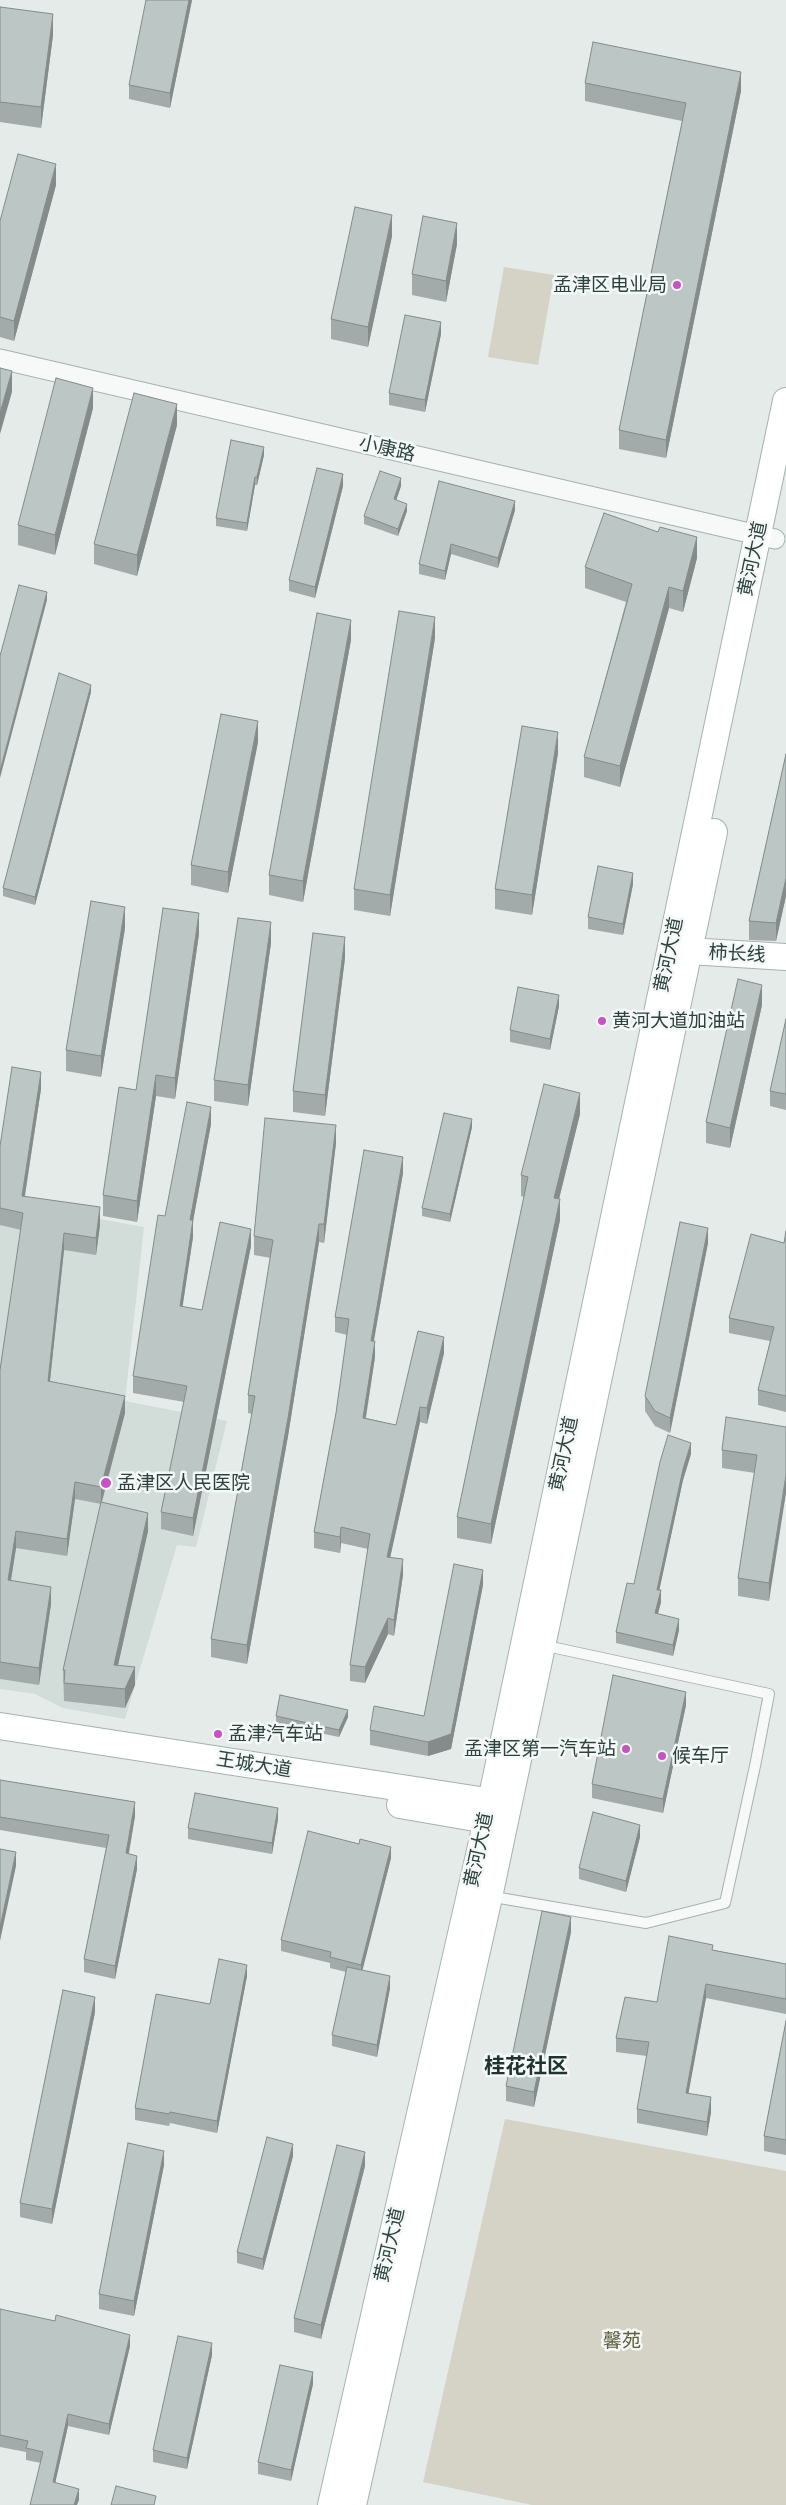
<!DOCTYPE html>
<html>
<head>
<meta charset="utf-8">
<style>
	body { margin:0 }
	canvas { display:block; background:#e4ebe9 }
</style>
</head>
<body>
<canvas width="786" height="2505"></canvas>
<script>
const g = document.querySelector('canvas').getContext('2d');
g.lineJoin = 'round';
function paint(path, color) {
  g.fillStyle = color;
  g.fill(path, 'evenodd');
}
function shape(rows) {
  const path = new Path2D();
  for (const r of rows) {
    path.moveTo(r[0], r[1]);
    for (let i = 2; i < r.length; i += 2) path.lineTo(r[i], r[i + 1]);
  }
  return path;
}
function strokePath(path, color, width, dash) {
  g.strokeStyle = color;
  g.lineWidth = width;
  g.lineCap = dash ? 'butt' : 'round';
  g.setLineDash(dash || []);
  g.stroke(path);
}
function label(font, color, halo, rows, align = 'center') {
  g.font = font + ' "Alegreya Sans","Noto Sans SC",sans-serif';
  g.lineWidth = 5;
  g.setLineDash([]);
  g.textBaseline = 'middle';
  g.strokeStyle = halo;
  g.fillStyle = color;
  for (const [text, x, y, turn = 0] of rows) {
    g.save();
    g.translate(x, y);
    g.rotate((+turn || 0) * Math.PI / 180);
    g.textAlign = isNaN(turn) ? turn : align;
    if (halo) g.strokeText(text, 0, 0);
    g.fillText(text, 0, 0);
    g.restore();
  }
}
paint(shape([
	[0,1201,144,1227,125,1401,227,1421,196,1547,177,1545,125,1719,63,1708,35,1694,0,1689]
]), '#d2ddda');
paint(shape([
	[504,267,554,275,538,365,488,357],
	[505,2119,786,2171,786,2505,532,2505,423,2482]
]), '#d4d3c6');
const lane = shape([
	[488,1896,646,1923,725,1903,755,1766,769,1694,542,1645]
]);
const street = shape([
	[0,359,775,539]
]);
const secondary = shape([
	[689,951,786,957],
	[0,1726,506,1804],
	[400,1805,504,1823],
	[331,2505,487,1820,786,401],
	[353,2505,489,1897,714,832]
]);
strokePath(lane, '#a6b2af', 12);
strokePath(street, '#a6b2af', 21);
strokePath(secondary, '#a6b2af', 28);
strokePath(lane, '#f7f9f9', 10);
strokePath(street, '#f7f9f9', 19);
strokePath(secondary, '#fff', 26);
paint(shape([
	[192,0,170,108,129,99,129,85],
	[0,7,53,35,41,128,0,122],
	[585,83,741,91,666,458,619,449,619,430,682,121,585,101],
	[56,185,14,341,0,337,0,221],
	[392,236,368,347,331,339,331,319],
	[457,244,446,302,412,295,412,274],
	[441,334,425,412,389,405,389,393],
	[93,408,55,555,18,545,18,525],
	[177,425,137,576,94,564,94,544],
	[264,455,257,485,255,485,247,531,216,526,216,518],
	[439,481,515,510,498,568,451,554,445,580,419,574,419,564],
	[343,486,315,598,289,591,289,580],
	[401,486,396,500,407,511,398,536,364,524,364,516],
	[697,558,683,612,669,608,620,787,584,777,584,757,626,602,585,588,585,567],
	[435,638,390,916,354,910,354,889],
	[351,640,303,902,269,895,269,875],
	[91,692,35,905,3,896,3,888],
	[258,742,228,893,191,885,191,865],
	[558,753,532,915,495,909,495,889],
	[786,754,786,896,776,941,749,940,749,921],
	[633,884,623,935,588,929,588,917],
	[125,928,101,1077,66,1071,66,1050],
	[199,934,175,1099,156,1096,137,1222,103,1216,103,1195,136,1090],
	[271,943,248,1106,214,1101,214,1080],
	[345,958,325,1116,293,1112,293,1091],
	[762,1005,730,1148,706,1143,706,1122],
	[559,1006,550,1050,510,1042,510,1030],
	[786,1019,786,1110,770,1106,770,1091],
	[41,1089,25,1196,100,1225,96,1255,64,1250,50,1381,125,1413,102,1502,148,1531,118,1665,135,1685,125,1708,64,1701,63,1670,101,1504,75,1499,67,1556,16,1548,11,1581,51,1604,39,1685,0,1679,0,1370,21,1230,0,1225,0,1146],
	[580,1114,559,1199,560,1220,491,1544,457,1538,457,1517,524,1197,521,1196,521,1175],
	[211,1124,193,1221,193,1237,182,1307,202,1310,251,1246,193,1536,161,1529,161,1512,184,1402,133,1393,133,1376,165,1216],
	[472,1127,450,1222,422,1216,422,1208],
	[336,1143,324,1243,319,1242,288,1436,247,1664,211,1657,211,1639,252,1414,248,1413,248,1395,271,1258,254,1255,254,1236],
	[403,1173,374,1341,375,1357,366,1418,396,1425,444,1353,427,1424,420,1422,390,1557,403,1575,394,1636,388,1634,365,1683,350,1681,350,1665,368,1549,341,1543,340,1553,314,1548,314,1532,336,1413,347,1335,335,1332,335,1317],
	[786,1231,786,1412,758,1405,758,1390,770,1341,729,1333,729,1318,784,1243],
	[708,1243,670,1433,655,1426,645,1411,645,1396],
	[786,1427,769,1601,738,1596,738,1578,755,1473,722,1468,722,1450],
	[691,1454,683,1480,659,1590,661,1602,658,1614,679,1630,673,1656,616,1643,616,1632,634,1584],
	[483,1585,451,1749,428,1756,370,1745,370,1730,424,1716],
	[686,1705,663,1813,592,1798,592,1784],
	[276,1716,348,1717,339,1737,276,1724],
	[0,1780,135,1816,129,1854,137,1869,115,1979,84,1972,84,1959,106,1848,0,1830],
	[278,1819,272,1854,188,1839,188,1828],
	[640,1837,626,1892,579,1879,579,1868],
	[391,1858,362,1970,390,1988,377,2057,332,2046,332,2035,346,1972,330,1968,330,1963,281,1951,281,1940],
	[571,1932,534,2107,506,2101,506,2086],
	[713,1950,786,1964,786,2014,706,1998,688,2093,711,2112,707,2136,637,2123,637,2109,647,2056,616,2052,616,2038,657,2002],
	[247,1976,217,2133,170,2123,169,2126,135,2120,135,2108,210,2004],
	[95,2012,52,2224,20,2217,20,2203],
	[786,2021,786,2155,764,2151,764,2136],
	[293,2156,263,2270,237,2263,237,2252],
	[164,2165,134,2316,99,2309,99,2294],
	[365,2166,321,2339,294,2332,294,2318],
	[0,2309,130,2346,109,2435,68,2426,55,2482,79,2500,30,2505,41,2463,26,2460,26,2452,0,2447],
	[212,2355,187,2469,153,2462,153,2450],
	[313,2384,291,2481,258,2474,258,2462]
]), '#a2aba9');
paint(shape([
	[189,0,192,0,170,108,170,93],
	[53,14,53,35,41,128,41,107],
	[741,72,741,91,666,458,666,440],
	[56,164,56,185,14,341,14,321],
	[392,215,392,236,368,347,368,327],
	[457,223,457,244,446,302,446,281],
	[441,322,441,334,425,412,425,400],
	[12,371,12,392,0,434,0,413],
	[93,388,93,408,55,555,55,535],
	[177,404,177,425,137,576,137,555],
	[264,447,264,455,257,485,257,477],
	[343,474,343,486,315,598,315,587],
	[255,477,255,485,247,531,247,523],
	[401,478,401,486,394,507,394,499],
	[515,501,515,510,498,568,498,558],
	[407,504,407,511,398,536,398,529],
	[697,537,697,558,683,612,683,591],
	[451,544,451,554,445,580,445,571],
	[669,587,669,608,620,787,620,766],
	[47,592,47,600,0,778,0,771],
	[435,617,435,638,390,916,390,895],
	[351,620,351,640,303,902,303,881],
	[91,685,91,692,35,905,35,897],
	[258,721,258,742,228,893,228,872],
	[558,732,558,753,532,915,532,895],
	[633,873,633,884,623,935,623,924],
	[786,878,786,896,776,941,776,923],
	[125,907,125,928,101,1077,101,1056],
	[199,913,199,934,175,1099,175,1078],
	[271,922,271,943,248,1106,248,1085],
	[345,937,345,958,325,1116,325,1095],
	[762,985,762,1005,730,1148,730,1128],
	[559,995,559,1006,550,1050,550,1039],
	[41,1072,41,1089,22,1213,22,1196],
	[156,1075,156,1096,137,1222,137,1201],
	[580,1093,580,1114,554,1219,554,1198],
	[211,1107,211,1124,193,1221,193,1237,180,1324,180,1306,190,1220],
	[472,1119,472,1127,450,1222,450,1214],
	[336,1125,336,1143,324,1243,324,1224],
	[403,1157,403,1173,371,1356,371,1341],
	[560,1199,560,1220,491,1544,491,1524],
	[100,1207,100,1225,96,1255,96,1238],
	[319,1224,319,1242,288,1436,247,1664,247,1645],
	[708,1228,708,1243,670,1433,670,1418],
	[251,1229,251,1246,193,1536,193,1518],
	[64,1233,64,1250,48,1398,48,1381],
	[444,1337,444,1353,427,1424,427,1408],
	[375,1341,375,1357,363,1434,363,1418],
	[125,1396,125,1413,101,1504,101,1487],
	[420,1407,420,1422,387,1572,387,1557],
	[691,1443,691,1454,683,1480,657,1601,657,1590,683,1469],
	[786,1475,786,1493,769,1601,769,1583],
	[75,1482,75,1499,67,1556,67,1539],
	[148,1513,148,1531,114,1683,114,1665],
	[341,1527,341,1543,340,1553,340,1537],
	[16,1531,16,1548,8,1597,8,1580],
	[403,1559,403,1575,394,1636,394,1620],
	[483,1570,483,1585,451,1749,428,1756,428,1742],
	[51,1587,51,1604,39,1685,39,1668],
	[661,1590,661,1602,655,1624,655,1613],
	[388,1618,388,1634,365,1683,365,1667],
	[679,1619,679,1630,673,1656,673,1645],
	[135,1667,135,1685,125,1708,125,1689],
	[686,1692,686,1705,663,1813,663,1799],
	[348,1710,348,1717,339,1737,339,1730],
	[135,1802,135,1816,126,1867,126,1853],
	[278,1808,278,1819,272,1854,272,1843],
	[640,1825,640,1837,626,1892,626,1881],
	[391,1847,391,1858,361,1976,361,1965],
	[16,1852,16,1866,0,1941,0,1927],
	[137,1856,137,1869,115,1979,115,1966],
	[571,1917,571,1932,534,2107,534,2092],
	[247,1965,247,1976,217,2133,217,2121],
	[390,1976,390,1988,377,2057,377,2045],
	[706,1984,706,1998,686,2107,686,2093],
	[95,1997,95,2012,52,2224,52,2209],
	[711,2097,711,2112,707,2136,707,2122],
	[293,2144,293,2156,263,2270,263,2259],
	[164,2151,164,2165,134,2316,134,2301],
	[365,2152,365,2166,321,2339,321,2325],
	[130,2335,130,2346,109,2435,109,2424],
	[212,2343,212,2355,187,2469,187,2458],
	[313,2372,313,2384,291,2481,291,2470],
	[68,2414,68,2426,53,2493,53,2482],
	[79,2489,79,2500,77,2505,74,2505]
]), '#848b8a');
const building = shape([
	[146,0,189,0,170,93,129,85,146,0],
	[0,7,53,14,41,107,0,102,0,7],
	[593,42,741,72,666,440,619,430,686,103,585,83,593,42],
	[18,154,56,164,14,321,0,317,0,221,18,154],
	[355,207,392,215,368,327,331,319,355,207],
	[423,216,457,223,446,281,412,274,423,216],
	[405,315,441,322,425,400,389,393,405,315],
	[0,368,12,371,0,413,0,368],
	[56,378,93,388,55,535,18,525,56,378],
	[134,393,177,404,137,555,94,544,134,393],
	[231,440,264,447,257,477,255,477,247,523,216,518,231,440],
	[317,468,343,474,315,587,289,580,317,468],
	[380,471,401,478,394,499,407,504,398,529,364,516,380,471],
	[439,481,515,501,498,558,451,544,445,571,419,564,439,481],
	[604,513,658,532,660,527,697,537,683,591,669,587,620,766,584,757,632,584,585,567,604,513],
	[19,585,47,592,0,771,0,656,19,585],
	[399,611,435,617,390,895,354,889,399,611],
	[317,613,351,620,303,881,269,875,317,613],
	[59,673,91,685,35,897,3,888,59,673],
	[221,714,258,721,228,872,191,865,221,714],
	[522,726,558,732,532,895,495,889,522,726],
	[786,754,786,878,776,923,749,921,786,754],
	[598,866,633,873,623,924,588,917,598,866],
	[91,901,125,907,101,1056,66,1050,91,901],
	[163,908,199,913,175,1078,156,1075,137,1201,103,1195,119,1087,136,1090,163,908],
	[238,918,271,922,248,1085,214,1080,238,918],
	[313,933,345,937,325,1095,293,1091,313,933],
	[738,979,762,985,730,1128,706,1122,738,979],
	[518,987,559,995,550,1039,510,1030,518,987],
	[786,1019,786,1094,770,1091,786,1019],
	[12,1067,41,1072,22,1196,100,1207,96,1238,64,1233,48,1381,125,1396,101,1487,75,1482,67,1539,16,1531,8,1580,51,1587,39,1668,0,1662,0,1370,23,1213,0,1208,0,1146,12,1067],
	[544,1084,580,1093,554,1198,560,1199,491,1524,457,1517,528,1177,521,1175,544,1084],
	[187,1102,211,1107,190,1220,193,1220,180,1306,202,1310,220,1222,251,1229,193,1518,161,1512,187,1386,133,1376,158,1215,165,1216,187,1102],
	[444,1113,472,1119,450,1214,422,1208,444,1113],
	[265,1118,336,1125,324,1224,319,1224,288,1418,247,1645,211,1639,255,1396,248,1395,273,1240,254,1236,265,1118],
	[364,1150,403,1157,371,1341,375,1341,363,1418,396,1425,418,1331,444,1337,427,1408,420,1407,387,1557,403,1559,394,1620,388,1618,365,1667,350,1665,370,1534,341,1527,340,1537,314,1532,336,1413,349,1319,335,1317,364,1150],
	[680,1222,708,1228,670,1418,655,1411,645,1396,680,1222],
	[786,1231,786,1396,758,1390,774,1327,729,1318,751,1234,784,1243,786,1231],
	[726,1417,786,1427,786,1475,769,1583,738,1578,757,1455,722,1450,726,1417],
	[668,1435,691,1443,683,1469,657,1590,661,1590,655,1613,679,1619,673,1645,616,1632,627,1583,634,1584,660,1462,668,1435],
	[101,1502,148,1513,114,1665,135,1667,125,1689,64,1683,65,1670,63,1670,101,1502],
	[454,1564,483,1570,451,1734,428,1742,370,1730,374,1706,424,1716,454,1564],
	[613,1675,686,1692,663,1799,592,1784,613,1675],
	[280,1695,348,1710,339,1730,276,1716,280,1695],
	[0,1780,135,1802,126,1853,137,1856,115,1966,84,1959,109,1835,0,1817,0,1780],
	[195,1793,278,1808,272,1843,188,1828,195,1793],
	[593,1812,640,1825,626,1881,579,1868,593,1812],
	[308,1831,359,1844,360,1839,391,1847,361,1965,330,1957,331,1952,281,1940,308,1831],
	[0,1849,16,1852,0,1927,0,1849],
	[542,1911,571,1917,534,2092,506,2086,542,1911],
	[669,1936,713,1945,712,1950,786,1964,786,1999,706,1984,686,2093,711,2097,707,2122,637,2109,649,2042,616,2038,625,1997,657,2002,669,1936],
	[219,1959,247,1965,217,2121,170,2112,169,2114,135,2108,156,1994,210,2004,219,1959],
	[347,1967,390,1976,377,2045,332,2035,347,1967],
	[63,1990,95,1997,52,2209,20,2203,63,1990],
	[786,2021,786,2140,764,2136,786,2021],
	[267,2137,293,2144,263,2259,237,2252,267,2137],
	[128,2143,164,2151,134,2301,99,2294,128,2143],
	[337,2145,365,2152,321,2325,294,2318,337,2145],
	[0,2309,55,2321,56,2315,130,2335,109,2424,68,2414,53,2482,79,2489,74,2505,30,2505,43,2452,26,2448,28,2441,0,2435,0,2309],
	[178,2336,212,2343,187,2458,153,2450,178,2336],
	[280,2365,313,2372,291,2470,258,2462,280,2365],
	[116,2486,156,2496,154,2505,111,2505,116,2486]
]);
paint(building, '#bcc7c5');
strokePath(building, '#848b8a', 1);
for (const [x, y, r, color] of [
	[677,285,5,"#c653c4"],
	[602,1021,5,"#c653c4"],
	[106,1483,6,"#c653c4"],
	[218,1734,5,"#c653c4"],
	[626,1749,5,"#c653c4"],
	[662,1756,5,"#c653c4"]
]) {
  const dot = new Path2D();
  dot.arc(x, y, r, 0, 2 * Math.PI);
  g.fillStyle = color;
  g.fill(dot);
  strokePath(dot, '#f4f8f7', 2);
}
label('19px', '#2d423e', '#f4f8f7', [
	["孟津区电业局",667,285,"right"],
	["黄河大道加油站",612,1021],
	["孟津区人民医院",117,1483],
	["孟津汽车站",228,1734],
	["孟津区第一汽车站",616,1749,"right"],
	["候车厅",672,1756]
], 'left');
label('19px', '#2d423e', '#f4f8f7', [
	["小康路",387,449,13],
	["黄河大道",753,559,-78],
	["柿长线",737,954,3],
	["黄河大道",669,955,-78],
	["黄河大道",564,1454,-78],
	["王城大道",254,1765,9],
	["黄河大道",479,1850,-78],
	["黄河大道",390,2245,-77]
]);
label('19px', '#5d5c3b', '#f4f8f7', [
	["馨苑",622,2341]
]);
label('bold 21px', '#1f3330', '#f4f8f7', [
	["桂花社区",526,2067]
]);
</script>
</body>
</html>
